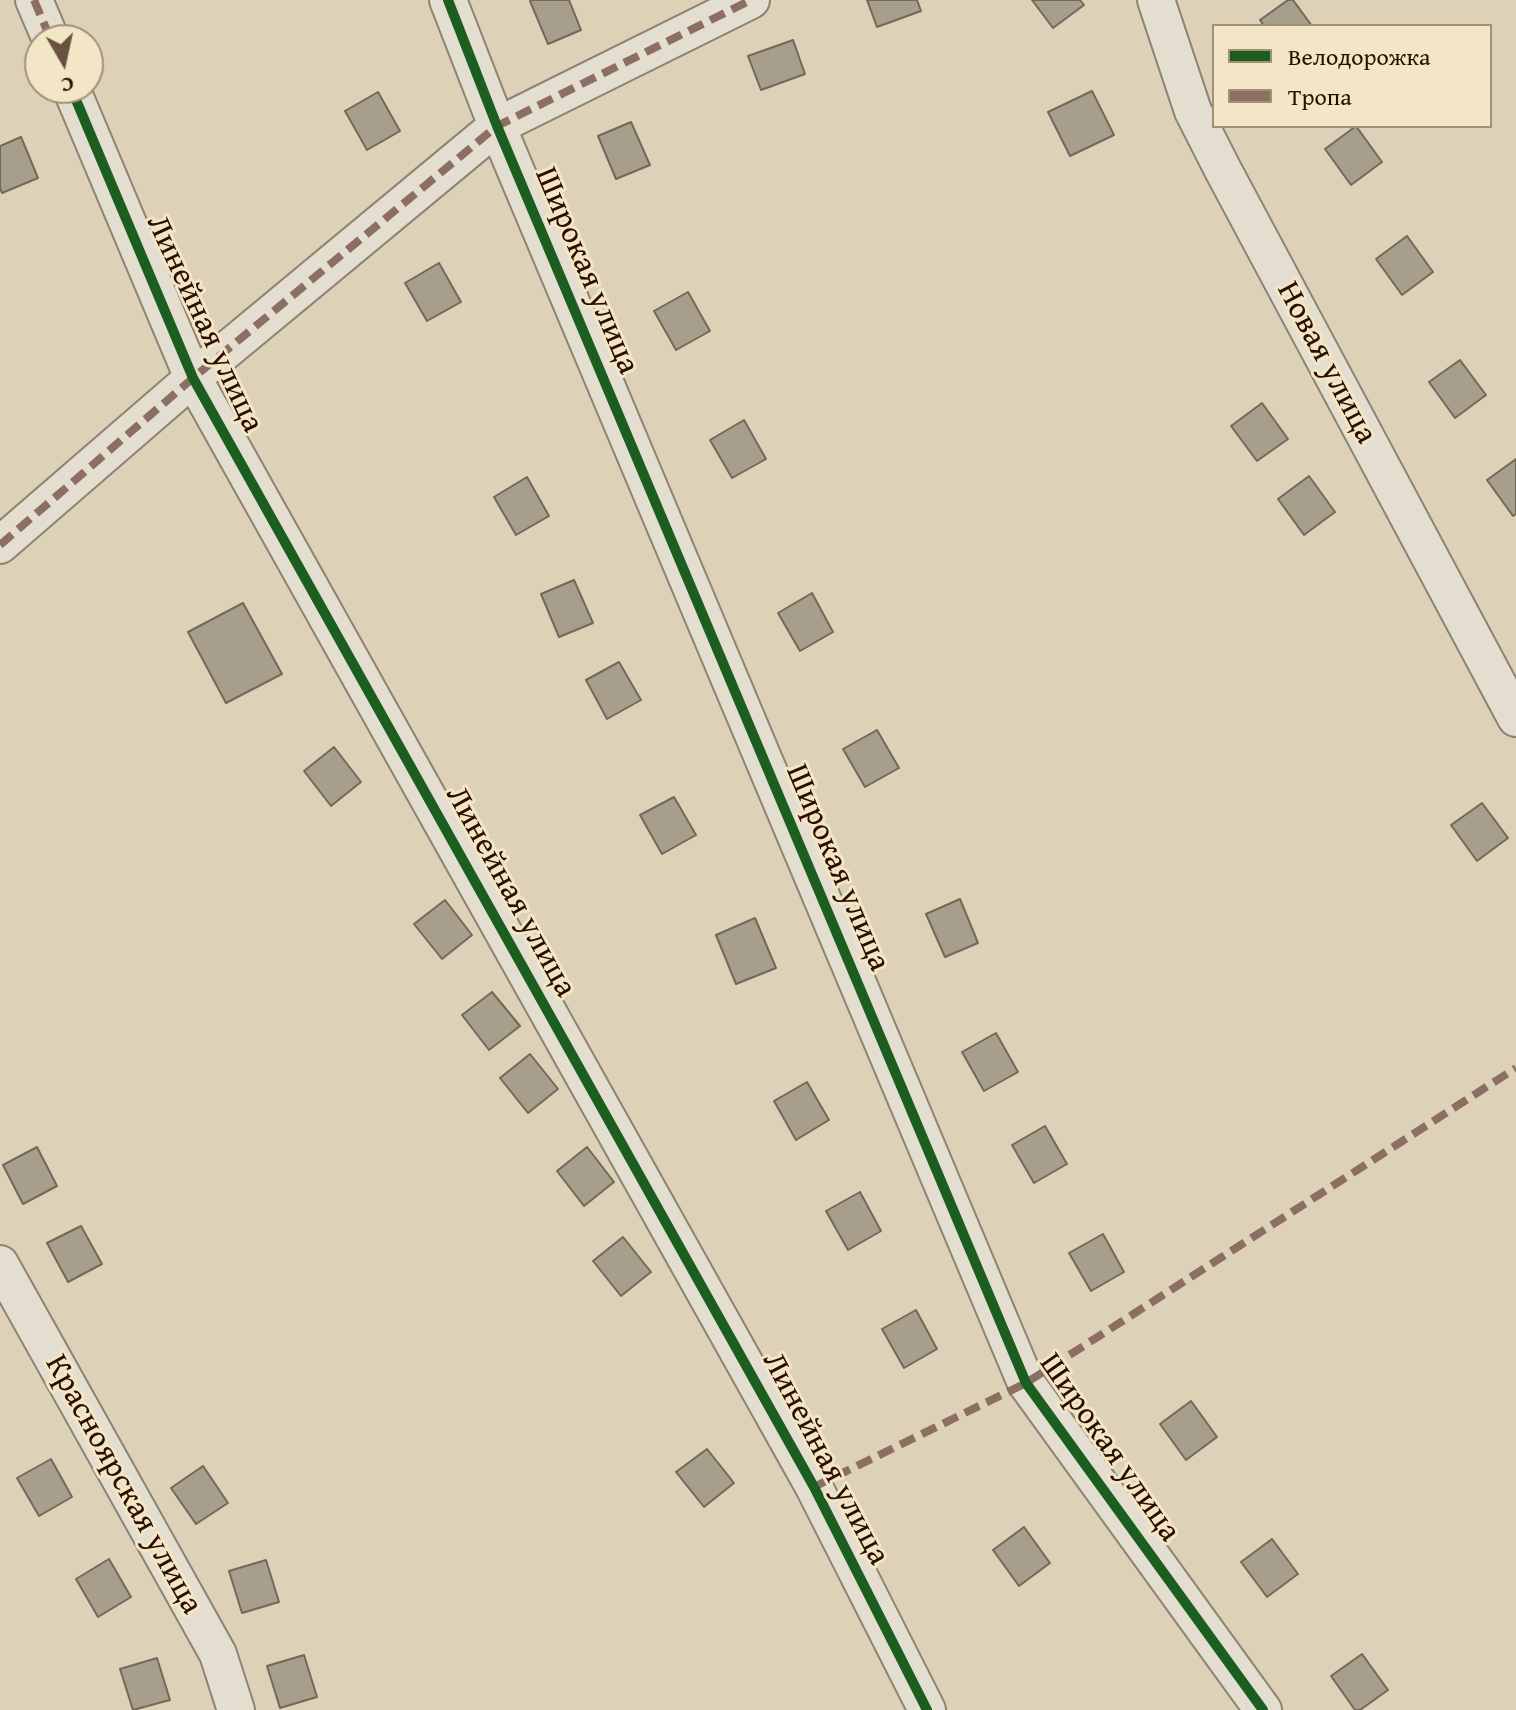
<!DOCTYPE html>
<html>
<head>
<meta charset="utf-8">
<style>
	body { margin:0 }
	#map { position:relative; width:1516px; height:1710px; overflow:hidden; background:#ddd2b7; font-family:"Gentium Book Plus",serif }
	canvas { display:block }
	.legend { position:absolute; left:1212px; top:24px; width:280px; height:104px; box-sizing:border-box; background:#f3e6c6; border:2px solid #a39077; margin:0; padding:10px 14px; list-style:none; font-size:24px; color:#2b0e00 }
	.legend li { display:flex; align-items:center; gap:16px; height:40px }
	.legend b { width:40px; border:2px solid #a39077 }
	.north { position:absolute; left:24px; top:24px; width:80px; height:80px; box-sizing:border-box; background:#f3e6c6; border:2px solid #a39077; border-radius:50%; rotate:171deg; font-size:22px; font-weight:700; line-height:32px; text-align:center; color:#2b0e00 }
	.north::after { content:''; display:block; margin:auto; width:28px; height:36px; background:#695340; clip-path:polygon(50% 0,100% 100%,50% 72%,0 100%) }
</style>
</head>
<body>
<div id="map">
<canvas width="1516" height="1710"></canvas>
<ul class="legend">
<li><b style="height:10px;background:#1b5e20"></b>Велодорожка</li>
<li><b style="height:10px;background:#8d6e63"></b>Тропа</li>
</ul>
<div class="north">С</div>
</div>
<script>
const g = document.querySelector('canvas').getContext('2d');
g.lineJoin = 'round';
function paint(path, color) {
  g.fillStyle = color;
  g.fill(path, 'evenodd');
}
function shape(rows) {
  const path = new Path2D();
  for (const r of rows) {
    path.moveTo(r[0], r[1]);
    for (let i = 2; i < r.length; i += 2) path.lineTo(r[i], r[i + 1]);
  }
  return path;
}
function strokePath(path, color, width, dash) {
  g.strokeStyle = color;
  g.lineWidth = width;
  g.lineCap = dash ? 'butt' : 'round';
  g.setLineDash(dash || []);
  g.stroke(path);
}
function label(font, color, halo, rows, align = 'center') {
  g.font = font + ' "Gentium Book Plus",serif';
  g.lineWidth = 6;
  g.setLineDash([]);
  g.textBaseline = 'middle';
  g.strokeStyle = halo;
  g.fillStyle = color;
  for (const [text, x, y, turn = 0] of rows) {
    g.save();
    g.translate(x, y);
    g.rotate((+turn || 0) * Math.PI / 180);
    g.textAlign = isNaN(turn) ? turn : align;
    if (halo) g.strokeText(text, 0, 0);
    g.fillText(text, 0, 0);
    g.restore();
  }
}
const building = shape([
	[532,0,569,0,581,30,548,44,530,1,532,0],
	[867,0,917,0,921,11,877,27,867,0],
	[1032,0,1080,0,1084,5,1053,28,1032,0],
	[1288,0,1293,0,1312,26,1264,26,1260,20,1288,0],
	[793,40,805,74,761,90,748,56,793,40],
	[1092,91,1114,135,1070,156,1048,112,1092,91],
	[378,92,400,131,367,150,345,111,378,92],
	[631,122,650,165,616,179,598,136,631,122],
	[1356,126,1382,162,1351,185,1325,149,1356,126],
	[21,137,38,178,2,193,0,188,0,146,21,137],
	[1407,236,1433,272,1402,295,1376,259,1407,236],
	[439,263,461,302,427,321,405,283,439,263],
	[688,292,710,331,676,350,654,311,688,292],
	[1460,360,1486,395,1455,418,1429,382,1460,360],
	[1262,403,1288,439,1257,461,1231,426,1262,403],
	[744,420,766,459,732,478,710,440,744,420],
	[1516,459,1516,514,1513,516,1487,480,1516,459],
	[1309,476,1335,512,1304,535,1278,499,1309,476],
	[527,477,549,516,516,535,494,497,527,477],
	[574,580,593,623,559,637,541,594,574,580],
	[812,593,833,632,800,651,778,613,812,593],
	[243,603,282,674,226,703,188,632,243,603],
	[619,662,641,700,607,719,586,680,619,662],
	[877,730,899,768,865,787,843,749,877,730],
	[334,747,361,782,331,806,304,771,334,747],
	[674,797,696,835,662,854,640,815,674,797],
	[1482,803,1508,838,1477,861,1451,825,1482,803],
	[960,899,978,943,945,957,926,914,960,899],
	[445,900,472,935,442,959,414,924,445,900],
	[755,918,776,968,736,984,716,935,755,918],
	[492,992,520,1026,489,1050,462,1015,492,992],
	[996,1033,1018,1072,984,1091,962,1052,996,1033],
	[530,1054,558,1089,528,1113,500,1078,530,1054],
	[807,1082,829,1120,796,1140,774,1101,807,1082],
	[1045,1126,1067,1164,1034,1183,1012,1145,1045,1126],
	[37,1147,57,1186,23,1204,3,1165,37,1147],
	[587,1147,614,1182,584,1206,557,1171,587,1147],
	[860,1192,881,1231,848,1250,826,1211,860,1192],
	[81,1226,102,1264,68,1282,47,1243,81,1226],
	[1103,1234,1124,1272,1091,1291,1069,1253,1103,1234],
	[623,1237,651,1272,621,1296,593,1261,623,1237],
	[916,1310,937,1349,904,1368,882,1329,916,1310],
	[1191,1401,1217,1437,1186,1460,1160,1424,1191,1401],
	[707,1449,734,1483,704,1507,676,1472,707,1449],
	[51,1459,72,1497,39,1516,17,1478,51,1459],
	[203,1466,228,1503,196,1524,171,1488,203,1466],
	[1024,1527,1050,1563,1019,1586,993,1550,1024,1527],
	[1272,1539,1298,1574,1267,1597,1241,1562,1272,1539],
	[109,1559,131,1597,98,1617,76,1579,109,1559],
	[266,1560,279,1602,242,1613,229,1571,266,1560],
	[1362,1654,1388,1690,1360,1710,1355,1710,1331,1676,1362,1654],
	[304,1655,317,1697,280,1708,267,1666,304,1655],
	[157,1658,170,1700,133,1710,120,1669,157,1658]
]);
paint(building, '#a89e8c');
strokePath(building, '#73695a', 2);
const minor = shape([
	[34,0,51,40],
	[448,0,497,126,1026,1383,1263,1710],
	[1156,0,1193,111,1223,170,1516,718],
	[71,88,193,378,814,1487,927,1710],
	[0,545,193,378,497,126,751,0],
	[0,1264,218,1654,236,1710]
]);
strokePath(minor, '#8d8372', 40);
strokePath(minor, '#e3ded0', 36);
strokePath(shape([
	[34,0,51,40],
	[0,545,193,378,497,126,751,0],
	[814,1487,1026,1383,1516,1068]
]), '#8d6e63', 8, [16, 8]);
strokePath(shape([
	[448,0,497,126,1026,1383,1263,1710],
	[71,88,193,378,814,1487,927,1710]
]), '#1b5e20', 10);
label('32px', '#2b0e00', '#f3e6c6', [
	["Широкая улица",586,271,67],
	["Линейная улица",204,324,65],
	["Новая улица",1326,363,62],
	["Широкая улица",837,868,67],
	["Линейная улица",510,892,61],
	["Широкая улица",1109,1448,55],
	["Линейная улица",825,1459,62],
	["Красноярская улица",123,1485,61]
]);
</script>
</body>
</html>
